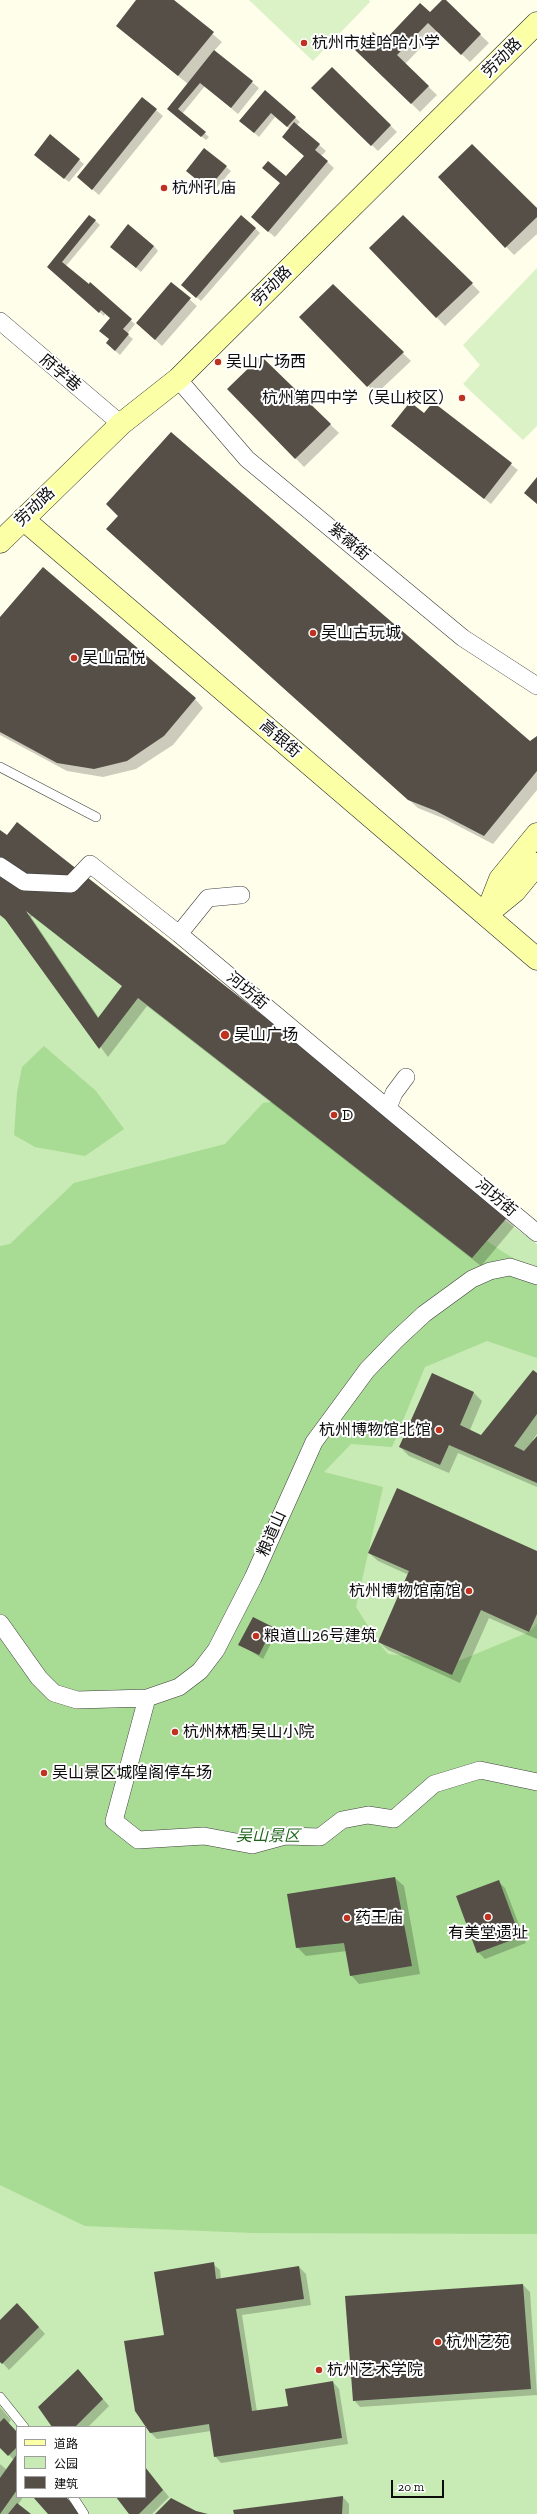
<!DOCTYPE html>
<html>
<head>
<meta charset="utf-8">
<style>
	body { margin:0 }
	#map { position:relative; width:537px; height:2514px; overflow:hidden; background:#fffeeb; font-family:"Zilla Slab","Noto Sans SC",serif }
	canvas { display:block }
	.legend { position:absolute; left:16px; top:2426px; width:130px; height:72px; box-sizing:border-box; background:#fff; border:1px solid #9e9e9e; margin:0; padding:5px 7px; list-style:none; font-size:12px; color:#0c0c0c }
	.legend li { display:flex; align-items:center; gap:8px; height:20px }
	.legend b { width:20px; border:1px solid #9e9e9e }
	.scale { position:absolute; left:391px; top:2480px; width:53px; height:18px; box-sizing:border-box; border:2px solid #0c0c0c; border-top:0; padding-left:5px; font-size:12px; line-height:14px; white-space:nowrap; color:#0c0c0c; -webkit-text-stroke:3px #fff; paint-order:stroke }
</style>
</head>
<body>
<div id="map">
<canvas width="537" height="2514"></canvas>
<ul class="legend">
<li><b style="height:5px;background:#fbffa6"></b>道路</li>
<li><b style="height:11px;background:#c8eab4"></b>公园</li>
<li><b style="height:11px;background:#554f48"></b>建筑</li>
</ul>
<div class="scale">20 m</div>
</div>
<script>
const g = document.querySelector('canvas').getContext('2d');
g.lineJoin = 'round';
function paint(path, color) {
  g.fillStyle = color;
  g.fill(path, 'evenodd');
}
function shape(rows) {
  const path = new Path2D();
  for (const r of rows) {
    path.moveTo(r[0], r[1]);
    for (let i = 2; i < r.length; i += 2) path.lineTo(r[i], r[i + 1]);
  }
  return path;
}
function strokePath(path, color, width, dash) {
  g.strokeStyle = color;
  g.lineWidth = width;
  g.lineCap = dash ? 'butt' : 'round';
  g.setLineDash(dash || []);
  g.stroke(path);
}
function label(font, color, halo, rows, align = 'center') {
  g.font = font + ' "Zilla Slab","Noto Sans SC",serif';
  g.lineWidth = 4;
  g.setLineDash([]);
  g.textBaseline = 'middle';
  g.strokeStyle = halo;
  g.fillStyle = color;
  for (const [text, x, y, turn = 0] of rows) {
    g.save();
    g.translate(x, y);
    g.rotate((+turn || 0) * Math.PI / 180);
    g.textAlign = isNaN(turn) ? turn : align;
    if (halo) g.strokeText(text, 0, 0);
    g.fillText(text, 0, 0);
    g.restore();
  }
}
paint(shape([
	[0,846,537,1244,537,2514,0,2514],
	[17,2427,145,2427,145,2497,17,2497]
]), '#c8eab4');
paint(shape([
	[44,1046,96,1091,124,1129,85,1156,35,1147,14,1135,17,1093,22,1067],
	[296,1099,412,1189,503,1252,537,1272,537,1358,487,1341,425,1367,392,1447,351,1444,324,1472,383,1487,356,1607,378,1642,388,1654,456,1662,529,1632,537,1624,537,2234,253,2233,85,2226,0,2185,0,1246,10,1244,74,1183,225,1144,263,1103]
]), '#a8db93');
paint(shape([
	[249,0,369,0,370,2,313,61],
	[537,268,537,426,523,440,463,384,480,365,463,345]
]), '#dbf1c6');
paint(shape([
	[138,0,172,0,222,42,214,51,259,88,238,114,205,86,182,114,209,137,206,140,172,113,188,84,117,26],
	[444,0,489,43,470,62,437,31,405,64,437,95,420,112,357,50,383,43,430,14],
	[332,68,397,132,378,151,313,88],
	[265,92,300,122,297,125,326,151,321,156,334,168,275,237,259,224,281,184,270,175,287,178,305,156,290,129,275,117,259,137,245,125],
	[142,98,163,116,99,195,78,177],
	[50,136,84,164,69,182,40,159],
	[204,149,231,171,213,192,192,175],
	[439,177,537,210,537,234,514,255],
	[90,216,100,225,66,266,135,324,127,334,133,339,120,355,111,347,110,318,105,314,104,316,53,271],
	[403,216,480,292,445,326,370,248],
	[255,228,260,233,201,301,187,289],
	[154,246,158,251,141,272,116,251],
	[171,283,197,306,162,346,137,323],
	[333,285,411,361,376,394,301,317],
	[261,357,339,433,304,467,229,389],
	[433,403,518,470,491,504,393,426,424,415],
	[116,538,529,742,537,738,537,790,493,844,445,819,418,808],
	[0,619,195,699,203,708,173,745,136,769,103,777,67,771,0,735],
	[0,831,518,1222,481,1266,147,1006,108,1057,9,923,0,915],
	[24,906,30,915,29,915,21,909],
	[32,916,123,987,99,1018,31,917],
	[432,1374,474,1393,482,1401,470,1430,482,1436,537,1374,537,1434,532,1441,537,1438,537,1487,458,1453,449,1473,409,1456,400,1447],
	[537,1552,537,1639,489,1618,460,1683,388,1650,379,1642,409,1575,378,1561,369,1553],
	[253,1618,277,1632,263,1659,240,1644],
	[395,1878,404,1886,420,1974,359,1984,351,1975,347,1951,306,1956,297,1947],
	[498,1881,505,1888,526,1943,485,1959,478,1952],
	[213,2264,220,2270,221,2279,299,2267,306,2274,311,2305,242,2315,257,2412,289,2407,333,2382,339,2389,348,2444,221,2463,215,2456,211,2431,157,2439,150,2432,165,2336],
	[523,2285,530,2292,537,2395,360,2407,354,2400],
	[24,2310,45,2334,9,2370,0,2360,0,2322],
	[78,2370,109,2406,88,2427,53,2427],
	[0,2407,11,2420,8,2424,17,2433,17,2497,23,2497,18,2505,29,2514,0,2514,0,2464,7,2470,14,2460,0,2446],
	[145,2467,169,2497,152,2514,130,2514,117,2497,145,2497],
	[343,2497,349,2504,349,2514,235,2514]
]), '#0003');
paint(shape([
	[136,0,174,0,214,32,178,76,116,26],
	[442,0,446,0,481,34,461,55,428,23,397,55,429,86,411,104,355,50,373,32,383,42,420,3,430,12],
	[214,50,253,81,231,108,200,83,178,109,206,132,201,137,167,109],
	[332,67,391,125,371,146,311,88],
	[265,90,296,117,287,127,271,113,254,133,239,121],
	[142,97,157,109,92,190,77,177],
	[294,122,320,144,315,150,328,161,268,232,251,217,280,183,262,168,268,161,286,176,304,156,282,137],
	[50,134,80,159,64,179,34,155],
	[472,144,537,208,537,217,505,248,438,177],
	[204,148,227,166,208,189,186,171],
	[89,215,96,220,62,262,89,284,90,282,132,319,123,329,129,334,115,351,106,343,109,339,99,331,110,318,101,310,99,313,47,267],
	[241,215,256,228,196,298,181,285],
	[403,215,473,283,436,318,369,248],
	[128,224,154,246,136,268,110,247],
	[171,282,191,298,155,340,136,323],
	[333,284,404,352,367,387,299,317],
	[261,356,331,424,295,459,227,389],
	[410,402,424,413,433,402,512,463,484,499,391,426],
	[171,432,530,741,537,736,537,771,484,836,436,811,408,800,106,529,118,516,106,504],
	[537,477,537,504,524,493],
	[43,567,196,698,164,736,127,761,94,769,57,763,0,732,0,617],
	[17,822,416,1136,511,1213,472,1258,138,998,99,1049,5,919,0,915,0,830,7,835],
	[26,911,122,986,98,1018],
	[533,1370,537,1373,537,1414,514,1446,524,1451,537,1436,537,1483,449,1445,440,1465,399,1447,432,1373,474,1392,460,1425,481,1435],
	[397,1488,537,1551,537,1614,529,1632,481,1610,452,1675,378,1642,409,1571,368,1553],
	[253,1617,273,1627,259,1655,238,1645],
	[395,1877,412,1966,350,1976,344,1943,296,1948,287,1894],
	[499,1880,520,1937,477,1953,456,1896],
	[214,2262,216,2279,299,2266,304,2299,236,2309,252,2411,288,2406,285,2389,333,2381,342,2438,214,2457,209,2424,150,2433,135,2411,124,2341,164,2335,154,2272],
	[523,2284,531,2389,353,2401,345,2296],
	[17,2303,39,2327,2,2364,0,2362,0,2320],
	[78,2369,103,2399,75,2427,52,2427,38,2407],
	[4,2418,17,2432,17,2447,8,2456,0,2448,0,2422],
	[17,2454,17,2490,0,2514,0,2478],
	[145,2467,163,2490,139,2514,129,2514,116,2497,145,2497],
	[343,2496,342,2514,234,2514,233,2510],
	[33,2497,66,2497,81,2514,48,2514],
	[171,2498,196,2511,208,2514,155,2514],
	[17,2503,31,2514,8,2514]
]), '#554f48');
const lane = shape([
	[0,767,96,817],
	[0,2397,24,2427],
	[73,2497,84,2514]
]);
const street = shape([
	[0,321,121,424],
	[178,379,247,459,463,638,537,686],
	[0,866,24,882,71,884,90,864,179,934,537,1233],
	[179,934,208,898,241,895],
	[390,1103,394,1093,406,1077],
	[0,1623,39,1678,54,1693,77,1700,147,1698,179,1687,200,1671,216,1650,253,1578,314,1442,367,1370,395,1341,424,1314,472,1279,490,1271,510,1267,537,1276],
	[147,1698,114,1821,138,1840,204,1836,252,1845,285,1836,320,1837,342,1820,368,1815,394,1819,434,1784,480,1770,537,1782]
]);
const secondary = shape([
	[23,519,537,959],
	[0,542,121,424,178,379,537,23],
	[488,913,515,891,537,864],
	[486,915,500,879,537,834]
]);
strokePath(lane, '#3f3f3f', 10);
strokePath(street, '#3f3f3f', 18);
strokePath(secondary, '#2e2e2e', 23);
strokePath(lane, '#fff', 9);
strokePath(street, '#fff', 17);
strokePath(secondary, '#fbffa6', 22);
for (const [x, y, r, color] of [
	[304,43,4,"#c03220"],
	[164,188,4,"#c03220"],
	[218,362,4,"#c03220"],
	[462,398,4,"#c03220"],
	[313,633,4,"#c03220"],
	[74,658,4,"#c03220"],
	[225,1035,5,"#c03220"],
	[334,1115,4,"#c03220"],
	[439,1430,4,"#c03220"],
	[469,1591,4,"#c03220"],
	[256,1636,4,"#c03220"],
	[175,1732,4,"#c03220"],
	[44,1773,4,"#c03220"],
	[488,1917,4,"#c03220"],
	[347,1918,4,"#c03220"],
	[438,2342,4,"#c03220"],
	[319,2370,4,"#c03220"]
]) {
  const dot = new Path2D();
  dot.arc(x, y, r, 0, 2 * Math.PI);
  g.fillStyle = color;
  g.fill(dot);
  strokePath(dot, '#fff', 1.5);
}
label('16px', '#0c0c0c', '#fff', [
	["杭州市娃哈哈小学",312,43],
	["杭州孔庙",172,188],
	["吴山广场西",226,362],
	["杭州第四中学（吴山校区）",454,398,"right"],
	["吴山古玩城",321,633],
	["吴山品悦",82,658],
	["吴山广场",234,1035],
	["D",342,1115],
	["杭州博物馆北馆",431,1430,"right"],
	["杭州博物馆南馆",461,1591,"right"],
	["粮道山26号建筑",264,1636],
	["杭州林栖·吴山小院",183,1732],
	["吴山景区城隍阁停车场",52,1773],
	["药王庙",355,1918],
	["有美堂遗址",488,1933,"center"],
	["杭州艺苑",446,2342],
	["杭州艺术学院",327,2370]
], 'left');
label('16px', '#0c0c0c', '#fff', [
	["劳动路",502,58,-45],
	["劳动路",272,286,-45],
	["府学巷",60,373,40],
	["劳动路",35,507,-44],
	["紫薇街",349,542,40],
	["高银街",280,739,41],
	["河坊街",247,991,40],
	["河坊街",496,1198,40],
	["粮道山",272,1534,-66]
]);
label('italic 16px', '#1f651b', '#fff', [
	["吴山景区",268,1836]
]);
</script>
</body>
</html>
